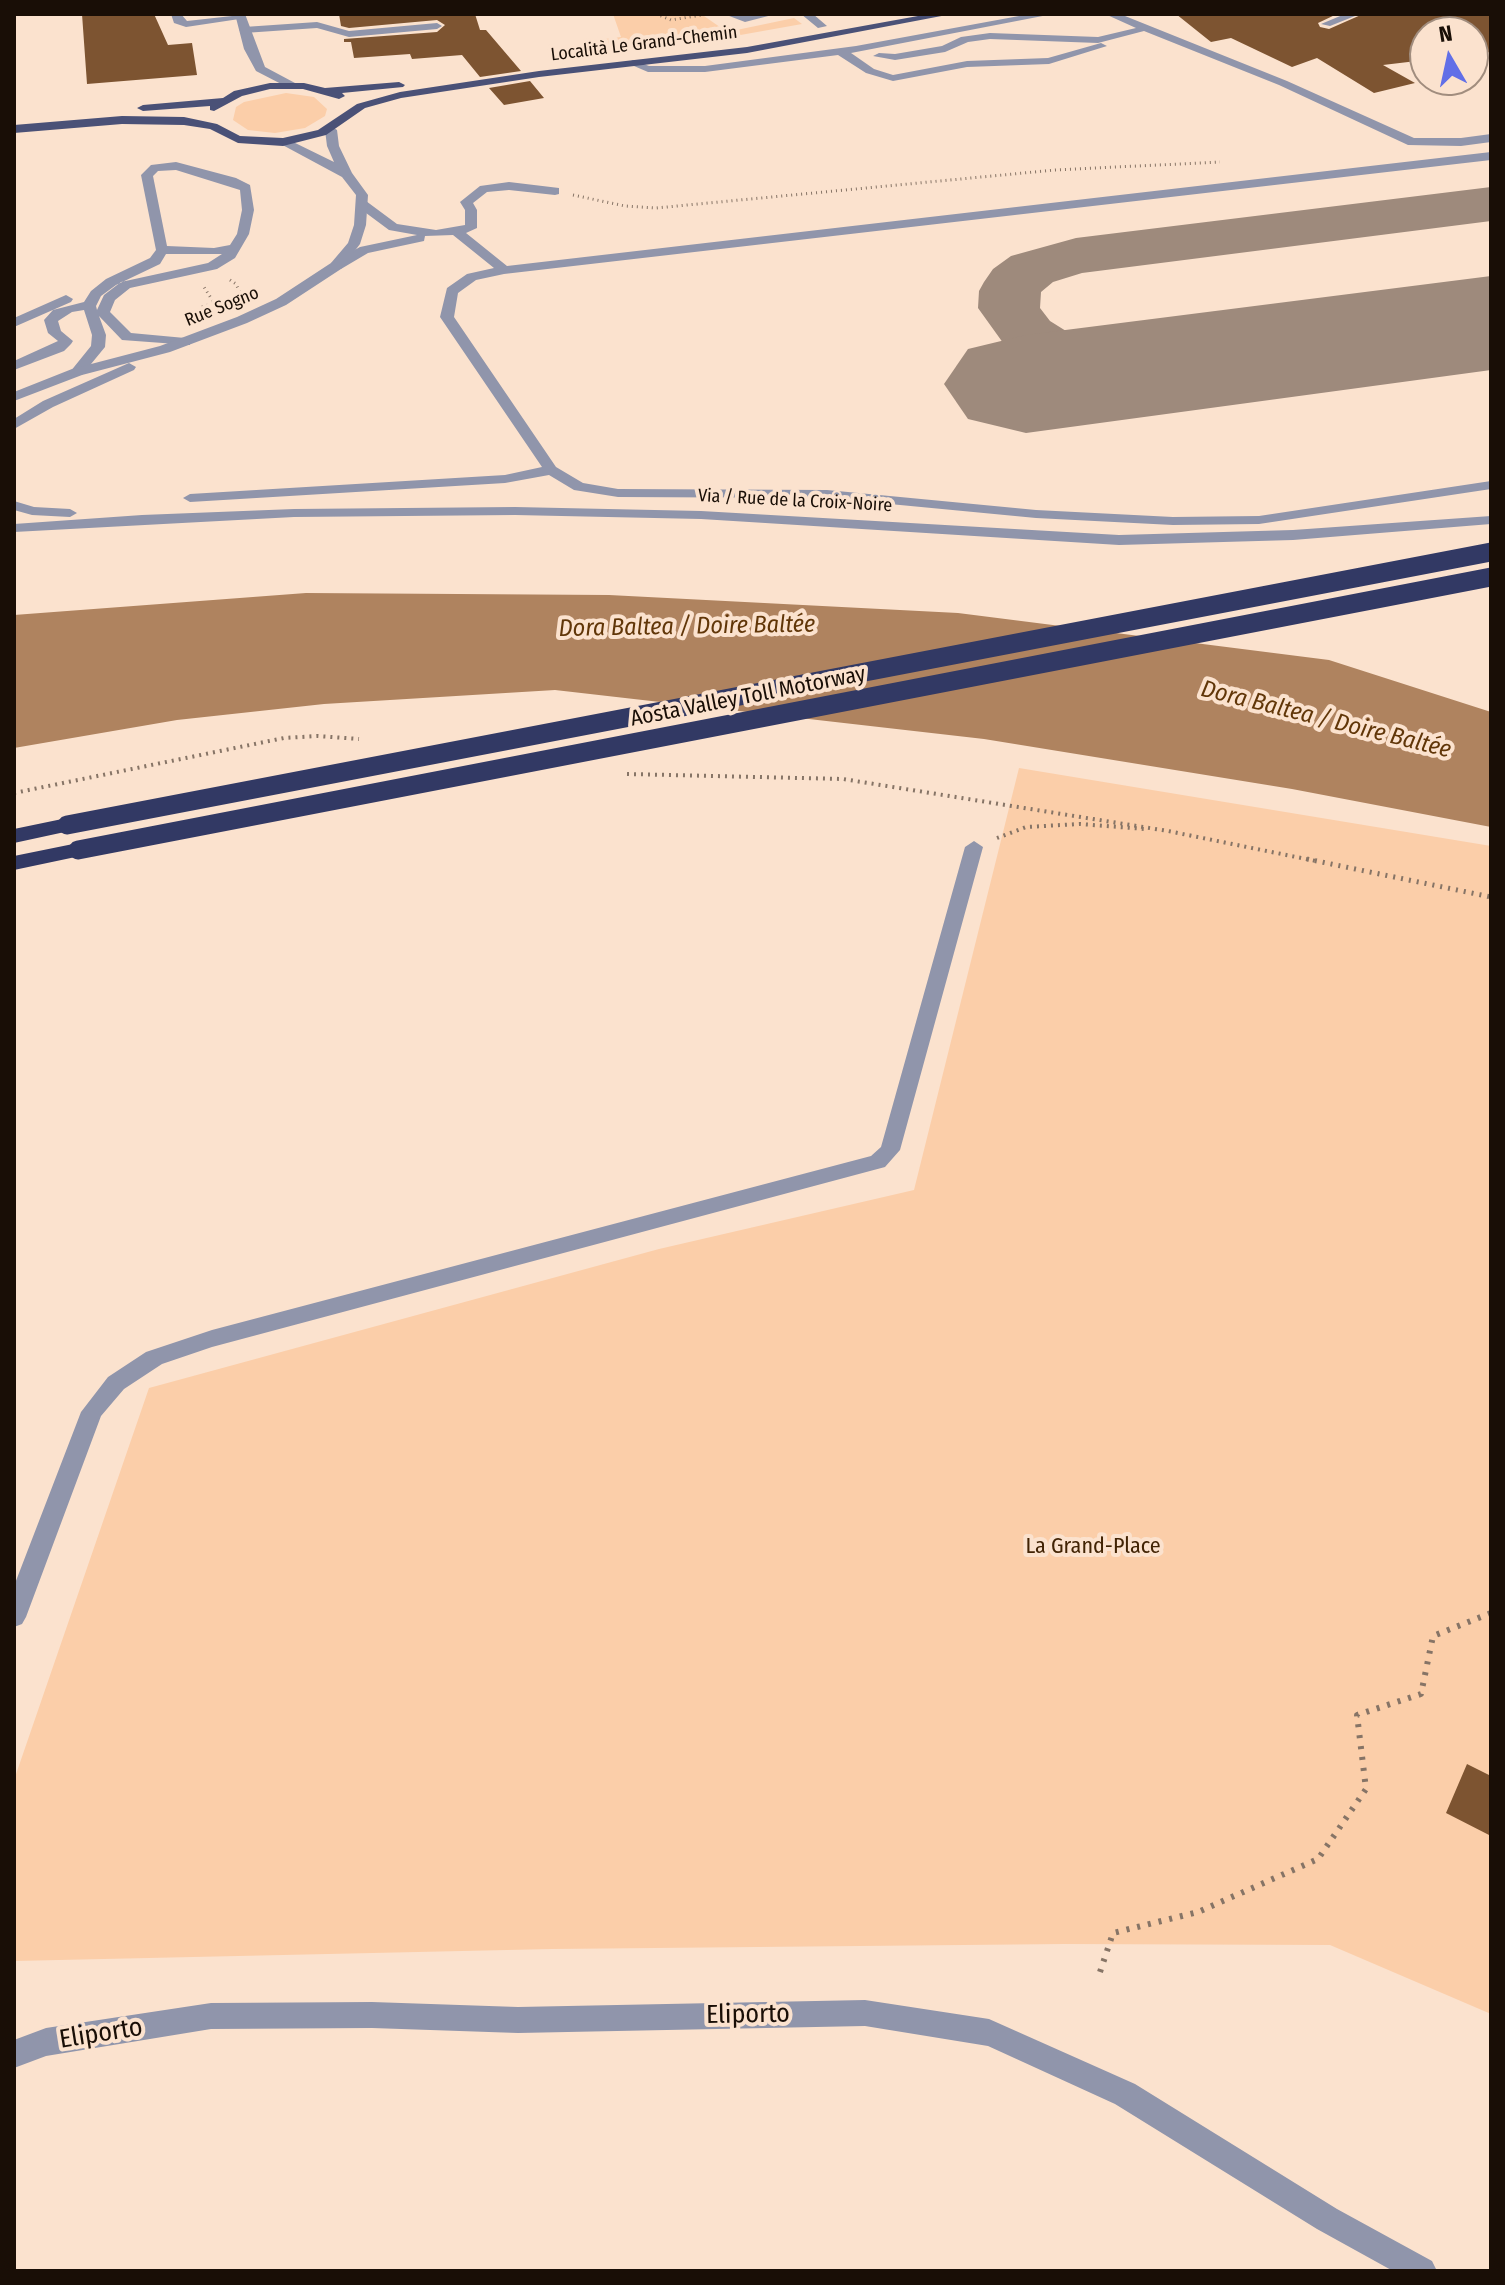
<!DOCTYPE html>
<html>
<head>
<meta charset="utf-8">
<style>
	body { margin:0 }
	#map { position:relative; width:1505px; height:2285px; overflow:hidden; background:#fbe2ce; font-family:"Fira Sans Condensed",sans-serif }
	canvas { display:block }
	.frame { position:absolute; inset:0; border:16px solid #190e06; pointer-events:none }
	.north { position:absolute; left:1409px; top:16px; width:80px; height:80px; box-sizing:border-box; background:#fbe2ce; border:2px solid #a18d7e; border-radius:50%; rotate:351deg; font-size:22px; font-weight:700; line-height:32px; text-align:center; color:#190e06 }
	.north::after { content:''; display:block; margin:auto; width:28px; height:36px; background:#616fe7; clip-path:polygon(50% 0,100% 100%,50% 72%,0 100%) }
</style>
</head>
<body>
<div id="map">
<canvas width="1505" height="2285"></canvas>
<div class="frame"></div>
<div class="north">N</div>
</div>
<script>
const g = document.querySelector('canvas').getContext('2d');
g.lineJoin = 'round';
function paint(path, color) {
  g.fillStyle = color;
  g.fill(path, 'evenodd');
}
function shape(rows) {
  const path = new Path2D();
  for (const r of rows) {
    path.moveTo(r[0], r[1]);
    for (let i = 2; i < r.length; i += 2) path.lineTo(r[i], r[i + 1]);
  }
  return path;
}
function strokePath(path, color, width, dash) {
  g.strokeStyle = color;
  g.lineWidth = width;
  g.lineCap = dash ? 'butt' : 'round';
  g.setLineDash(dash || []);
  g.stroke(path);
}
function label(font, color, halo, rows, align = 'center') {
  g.font = font + ' "Fira Sans Condensed",sans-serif';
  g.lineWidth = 8;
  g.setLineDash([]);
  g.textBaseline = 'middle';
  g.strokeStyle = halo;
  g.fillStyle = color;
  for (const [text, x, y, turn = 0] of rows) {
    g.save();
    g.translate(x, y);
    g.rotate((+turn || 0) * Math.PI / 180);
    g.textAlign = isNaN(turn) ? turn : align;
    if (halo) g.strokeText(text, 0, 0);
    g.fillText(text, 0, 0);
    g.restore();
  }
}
paint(shape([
	[613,14,713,14,704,16,727,32,794,18,802,24,718,39,608,50,602,42,589,41,621,37],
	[286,93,314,97,327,109,325,116,305,128,275,133,248,130,233,120,236,107,244,102],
	[1019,768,1491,846,1491,2014,1330,1945,1065,1944,552,1949,14,1961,14,1780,149,1388,659,1249,914,1190]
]), '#fbcea9');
paint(shape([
	[306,593,609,595,958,613,1329,660,1491,712,1491,827,1292,789,984,739,555,690,324,704,177,720,14,748,14,615]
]), '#af835f');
paint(shape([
	[1491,187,1491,221,1082,273,1053,282,1041,292,1040,308,1050,321,1074,336,1107,345,1180,345,1203,350,1212,364,1203,378,1180,383,1103,383,1030,362,1006,347,978,308,979,291,984,282,993,269,1011,256,1076,238,1491,187]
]), '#9e8a7c');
paint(shape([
	[1491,276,1491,370,1026,433,968,419,944,384,968,349,1026,335,1491,276]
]), '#9e8a7c');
paint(shape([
	[82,14,154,14,168,45,192,43,197,75,87,84],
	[339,14,475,14,480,30,486,30,521,71,480,77,462,55,412,59,410,54,354,58,351,42,344,42,344,39,437,32,445,25,437,20,349,28,341,26],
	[1176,14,1337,14,1318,23,1320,27,1329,29,1363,14,1491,14,1491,52,1473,54,1473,32,1425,32,1425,60,1383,65,1415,83,1374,93,1317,58,1292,67,1231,38,1211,42],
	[530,81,544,98,504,105,489,88],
	[1467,1764,1491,1776,1491,1836,1446,1813]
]), '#7d5431');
strokePath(shape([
	[656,14,671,20,708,14],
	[573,195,625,206,656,208,1055,170,1220,162],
	[230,280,236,284,242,297],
	[202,307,214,303,204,287]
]), '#867466', 3, [1, 4]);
strokePath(shape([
	[627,774,843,779,1168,831,1316,861],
	[14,793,284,738,317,736,359,739],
	[997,838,1026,827,1080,824,1145,829]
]), '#867466', 4, [2, 5]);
strokePath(shape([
	[1307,859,1491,897]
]), '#867466', 5, [2, 6]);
strokePath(shape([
	[1100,1972,1113,1933,1198,1912,1318,1859,1366,1789,1357,1715,1421,1694,1433,1636,1491,1613]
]), '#867466', 6, [3, 8]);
paint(shape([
	[171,14,181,14,187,21,241,15,246,18,186,27,174,23,171,14],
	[724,14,745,16,776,14,745,22,724,14],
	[801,14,813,14,827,26,818,28,801,14],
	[1030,14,1053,14,851,53,874,69,893,75,967,61,1048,58,1101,43,1107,46,1049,64,967,67,893,81,866,73,838,55,705,72,648,72,627,63,633,60,649,66,705,66,856,46,1030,14],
	[1105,14,1120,14,1287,81,1414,138,1461,138,1491,134,1491,142,1461,146,1408,145,1279,85,1144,31,1098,43,990,39,968,42,945,52,895,60,873,56,879,53,895,54,942,46,961,37,990,33,1098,37,1136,28,1105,14],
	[1345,14,1360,14,1330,26,1321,24,1345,14],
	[317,22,349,31,437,23,442,26,437,29,349,37,317,28,244,33,239,30,244,27,317,22],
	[1491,152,1491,160,504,274,476,280,458,293,454,317,556,467,583,483,618,489,827,490,1036,510,1173,517,1259,516,1491,481,1491,489,1259,524,1173,525,1036,518,827,498,618,497,574,490,549,475,505,483,190,502,183,498,190,494,505,475,542,467,440,317,447,288,467,274,494,268,453,235,425,236,424,241,368,253,341,269,331,269,331,263,360,247,417,235,389,230,358,207,358,201,366,201,397,224,436,230,465,225,465,210,460,202,480,186,509,182,559,188,559,194,555,195,509,190,487,192,473,203,477,210,477,228,466,233,507,266,1491,152],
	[176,162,236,178,250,185,254,210,249,234,235,258,217,269,130,288,115,300,110,312,131,333,185,338,190,339,190,345,122,340,99,316,106,335,105,347,82,375,72,375,70,372,91,346,92,335,84,310,72,312,58,321,61,331,73,341,71,344,64,351,14,370,14,361,58,341,48,333,44,320,53,310,84,302,91,291,106,279,150,258,156,250,141,175,151,165,176,162],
	[176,170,240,190,242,210,237,234,230,245,214,248,167,246,153,176,158,171,176,170],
	[166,254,222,254,208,263,121,282,104,295,97,310,96,306,101,296,116,285,160,264,166,254],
	[66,295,73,299,71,302,14,327,14,318,66,295],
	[974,841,983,847,900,1150,885,1167,212,1347,162,1364,124,1389,101,1416,26,1617,22,1624,14,1627,14,1586,81,1412,108,1377,146,1352,212,1330,871,1156,881,1147,965,847,974,841]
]), '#9095ab');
paint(shape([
	[235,14,245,14,265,67,295,83,295,87,287,87,256,71,244,49,235,14],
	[865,2000,989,2019,1135,2084,1337,2209,1432,2261,1437,2271,1393,2271,1317,2229,1115,2104,988,2046,865,2026,518,2033,372,2028,211,2029,46,2056,14,2068,14,2040,46,2028,211,2003,372,2002,518,2007,865,2000]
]), '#9095ab');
paint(shape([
	[331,126,337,130,339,146,352,173,368,195,366,225,360,244,341,269,286,305,247,323,170,352,82,375,14,401,14,392,72,369,160,346,237,317,276,299,331,263,348,243,354,225,356,195,342,177,277,142,287,139,334,162,327,146,325,130,331,126],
	[129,363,136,367,134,370,53,407,14,429,14,419,43,401,129,363],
	[14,501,34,507,70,509,77,513,70,517,32,515,14,510,14,501],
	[515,507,701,511,1119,535,1293,530,1491,516,1491,524,1293,540,1119,545,701,519,515,515,294,517,14,532,14,524,142,515,294,509,515,507]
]), '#9095ab');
paint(shape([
	[929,14,952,14,747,53,539,77,401,98,365,108,326,135,283,146,238,143,210,129,184,125,122,124,14,133,14,125,122,116,184,117,217,124,240,136,283,138,318,130,357,104,400,92,539,71,747,47,929,14],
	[399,82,405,85,403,87,342,93,345,96,339,99,303,89,270,89,242,96,214,111,210,110,210,106,143,111,137,108,143,105,223,98,234,91,270,83,304,83,325,88,399,82]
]), '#4a5177');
paint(shape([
	[67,818,74,820,77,825,74,830,14,843,14,829,67,818],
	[78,843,85,845,89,850,85,855,14,870,14,856,78,843]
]), '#323964');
strokePath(shape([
	[67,825,1491,552],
	[78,850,1491,577]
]), '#323964', 19);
label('18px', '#190e06', '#fbe2ce', [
	["Località Le Grand-Chemin",644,44,-7],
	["Rue Sogno",222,307,-22],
	["Via / Rue de la Croix-Noire",795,501,3]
]);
label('22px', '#190e06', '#fbe2ce', [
	["Aosta Valley Toll Motorway",748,697,-11]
]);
label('22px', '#412304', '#fbe2ce', [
	["La Grand-Place",1093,1547]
]);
label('italic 24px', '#613608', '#fbe2ce', [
	["Dora Baltea / Doire Baltée",687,627,-1],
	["Dora Baltea / Doire Baltée",1326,720,14]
]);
label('26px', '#190e06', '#fbe2ce', [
	["Eliporto",748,2015,-1],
	["Eliporto",101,2034,-9]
]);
</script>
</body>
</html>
